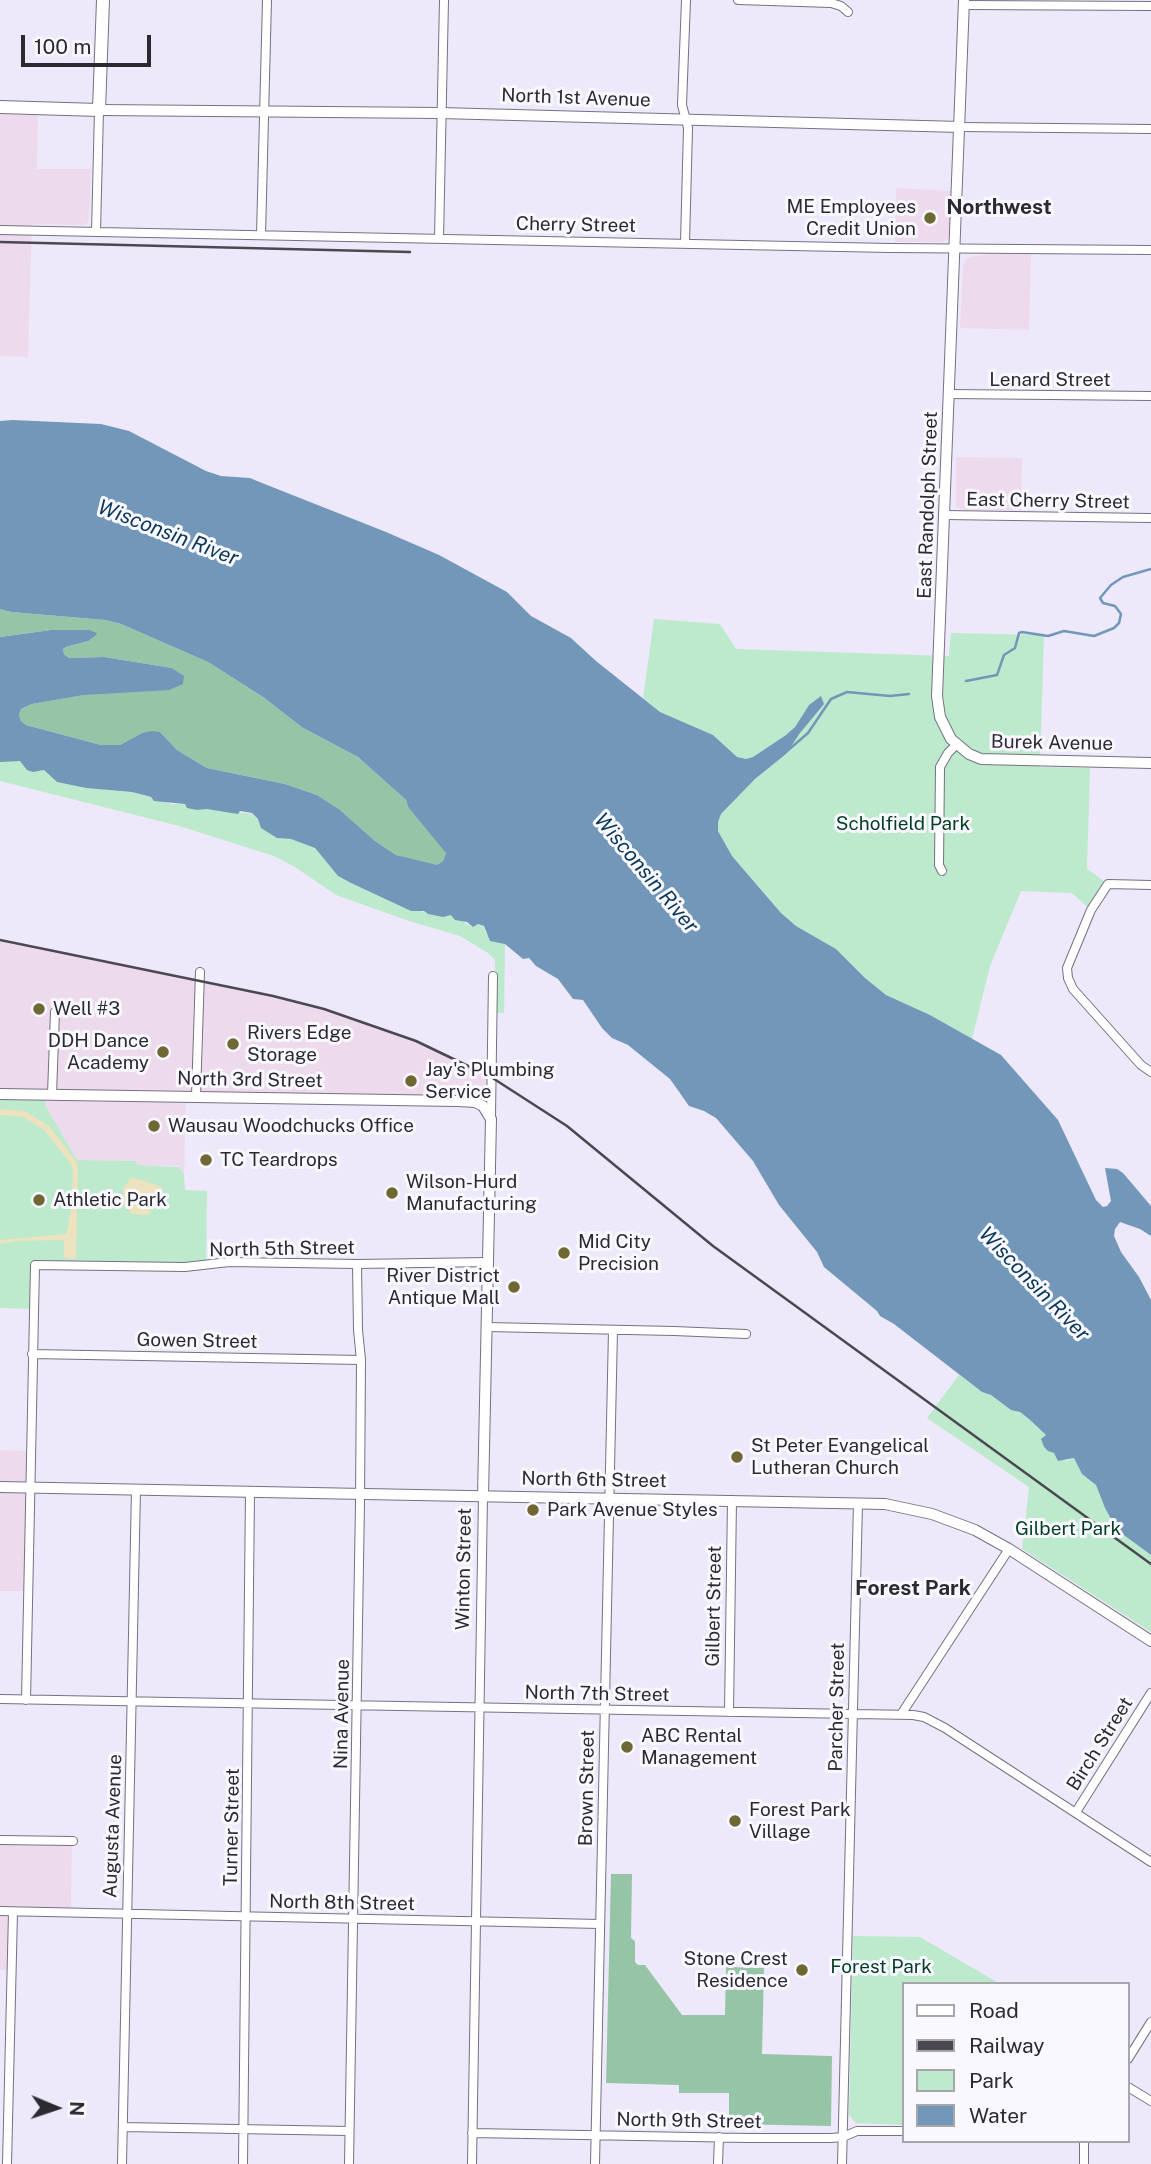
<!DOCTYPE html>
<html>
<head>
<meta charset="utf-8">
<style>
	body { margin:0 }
	#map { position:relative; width:1151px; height:2164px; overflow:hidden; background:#ede9fa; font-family:"Public Sans",sans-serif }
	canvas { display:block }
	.legend { position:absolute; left:902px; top:1982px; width:228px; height:161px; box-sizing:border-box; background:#f9f8ff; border:2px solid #a7a6ad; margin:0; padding:9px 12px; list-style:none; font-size:21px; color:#2c2a31 }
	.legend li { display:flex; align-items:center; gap:14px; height:35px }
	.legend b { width:35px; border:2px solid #a7a6ad }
	.north { position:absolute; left:21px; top:2073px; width:70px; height:70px; -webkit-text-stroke:5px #f9f8ff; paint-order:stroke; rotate:92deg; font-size:19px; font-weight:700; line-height:28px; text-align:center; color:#2c2a31 }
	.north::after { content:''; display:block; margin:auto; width:24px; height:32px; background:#2c2a31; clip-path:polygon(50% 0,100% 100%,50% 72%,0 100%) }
	.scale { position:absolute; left:21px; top:35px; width:130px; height:32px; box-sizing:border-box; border:4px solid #2c2a31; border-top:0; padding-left:9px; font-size:21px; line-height:24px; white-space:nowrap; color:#2c2a31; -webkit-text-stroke:5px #f9f8ff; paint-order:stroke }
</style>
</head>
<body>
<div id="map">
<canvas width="1151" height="2164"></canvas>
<ul class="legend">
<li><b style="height:9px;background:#fff"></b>Road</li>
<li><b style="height:9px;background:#4b4851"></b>Railway</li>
<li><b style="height:19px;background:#bde9cc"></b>Park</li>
<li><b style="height:19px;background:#7297b9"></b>Water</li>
</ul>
<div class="north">N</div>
<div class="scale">100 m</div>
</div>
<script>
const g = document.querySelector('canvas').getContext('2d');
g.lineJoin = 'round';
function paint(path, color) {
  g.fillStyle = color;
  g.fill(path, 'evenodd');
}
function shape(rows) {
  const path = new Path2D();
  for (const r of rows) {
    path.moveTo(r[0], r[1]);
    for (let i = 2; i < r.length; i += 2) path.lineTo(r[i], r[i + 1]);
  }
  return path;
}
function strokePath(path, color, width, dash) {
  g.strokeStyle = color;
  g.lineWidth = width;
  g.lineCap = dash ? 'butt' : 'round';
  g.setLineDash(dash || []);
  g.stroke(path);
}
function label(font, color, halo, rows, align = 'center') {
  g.font = font + ' "Public Sans",sans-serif';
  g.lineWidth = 6;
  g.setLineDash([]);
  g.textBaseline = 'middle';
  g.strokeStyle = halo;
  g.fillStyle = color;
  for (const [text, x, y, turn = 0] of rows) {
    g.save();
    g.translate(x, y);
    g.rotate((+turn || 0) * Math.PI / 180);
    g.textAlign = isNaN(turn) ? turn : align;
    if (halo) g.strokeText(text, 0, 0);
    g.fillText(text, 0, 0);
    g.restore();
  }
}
paint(shape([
	[0,114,38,115,37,169,91,169,89,220,86,225,32,224,28,357,0,356],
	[896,188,952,191,949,239,944,242,895,242],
	[989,254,1031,254,1029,330,960,328,963,266,966,259,970,257],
	[956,457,1022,458,1021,510,964,510,956,507],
	[0,940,269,995,350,1017,421,1043,486,1074,485,1102,186,1098,184,1174,178,1166,136,1165,136,1161,77,1160,45,1105,0,1094],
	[0,1450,29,1451,26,1591,0,1591],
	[0,1840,72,1841,71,1912,11,1911,10,1970,0,1970]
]), '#eddbed');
paint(shape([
	[654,619,720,624,736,649,949,656,951,633,1044,635,1040,767,1090,768,1087,869,1108,884,1091,910,1072,893,1021,891,990,966,972,1039,930,1015,886,995,865,978,836,949,796,926,781,913,732,856,718,831,718,822,721,814,755,779,786,754,800,733,809,705,795,727,786,735,753,757,746,759,737,757,713,735,660,712,643,698],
	[9,760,20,761,40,771,44,770,57,782,86,788,132,792,172,804,186,804,188,808,197,810,208,809,252,814,277,838,291,839,315,848,338,876,351,883,411,911,419,910,428,914,451,915,471,926,478,924,484,927,485,932,493,942,500,941,505,944,504,1013,496,1013,495,960,488,953,460,936,409,921,336,895,295,867,274,856,179,826,0,781,0,762],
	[0,1094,45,1095,45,1105,77,1160,136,1161,137,1165,179,1167,184,1174,185,1190,207,1191,206,1266,34,1264,32,1309,0,1308],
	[959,1375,982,1392,991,1395,1011,1410,1020,1412,1029,1419,1046,1435,1054,1453,1066,1461,1074,1458,1082,1474,1096,1485,1105,1508,1117,1530,1151,1555,1151,1632,1022,1549,1029,1487,927,1418],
	[853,1936,920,1937,1000,1984,904,1984,904,2125,856,2123,849,2115]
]), '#bde9cc');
paint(shape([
	[0,609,11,612,105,620,121,624,208,662,263,697,303,728,358,757,406,800,408,807,445,850,446,853,443,861,437,865,427,864,396,855,375,841,339,809,317,795,285,784,207,768,177,750,160,732,142,733,120,745,101,745,26,725,21,721,19,715,21,709,32,704,184,677,172,668,104,657,69,658,64,654,63,649,66,647,88,641,51,630,0,637],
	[611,1874,632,1874,631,1938,635,1941,635,1962,638,1965,645,1965,682,2015,725,2015,726,1967,764,1968,762,2054,832,2056,831,2126,729,2124,729,2093,679,2093,679,2085,606,2083]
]), '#96c4a6');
paint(shape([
	[0,1109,25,1111,49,1126,76,1161,78,1167,76,1259,64,1258,64,1240,16,1241,0,1244,0,1240,66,1234,71,1211,73,1170,71,1164,44,1130,23,1117,0,1115],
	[132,1177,162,1187,148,1215,132,1214,123,1204,123,1188]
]), '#ece2bd');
paint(shape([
	[13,420,101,424,129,431,206,471,221,476,250,478,262,483,386,532,439,555,507,592,531,616,571,638,596,661,660,712,713,735,737,757,746,759,753,757,786,735,795,727,809,705,821,696,824,704,800,733,786,754,755,779,721,814,718,822,718,831,732,856,781,913,796,926,836,949,865,978,886,995,930,1015,1001,1055,1058,1120,1096,1200,1103,1207,1107,1206,1111,1201,1105,1168,1117,1169,1123,1173,1151,1206,1151,1236,1140,1229,1120,1222,1115,1229,1114,1236,1121,1252,1139,1277,1151,1300,1151,1555,1117,1530,1105,1508,1096,1485,1082,1474,1074,1458,1058,1461,1054,1453,1048,1451,1044,1447,1041,1439,1046,1435,1029,1419,1020,1412,1011,1410,991,1395,982,1392,894,1324,880,1316,877,1311,824,1267,817,1252,779,1205,753,1161,716,1118,704,1111,689,1106,670,1079,628,1045,612,1038,602,1028,583,1000,573,999,558,979,536,966,529,958,523,959,505,944,490,941,484,926,478,924,473,927,467,922,455,920,451,915,443,917,428,914,424,911,411,911,351,883,338,876,315,848,291,839,277,838,261,828,258,819,252,813,240,811,238,814,207,809,197,810,187,808,185,804,154,801,151,797,132,792,86,788,57,782,44,770,33,772,27,770,20,761,0,762,0,637,51,630,89,630,97,633,95,636,88,641,66,647,63,649,64,654,69,658,104,657,172,668,184,676,183,684,169,690,84,695,32,704,21,709,19,715,21,721,26,725,101,745,120,745,142,733,152,731,160,732,177,750,207,768,285,784,317,795,339,809,375,841,396,855,437,865,443,861,446,853,408,807,406,800,358,757,303,728,263,697,208,662,121,624,105,620,11,612,0,609,0,421]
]), '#7297b9');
strokePath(shape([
	[966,681,997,675,1004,655,1015,648,1019,633,1022,632,1048,636,1064,631,1094,636,1114,628,1119,623,1121,614,1115,606,1103,603,1100,598,1111,585,1123,577,1151,569],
	[786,752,808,733,831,699,847,692,890,696,909,694]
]), '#7297b9', 2.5);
const street = shape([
	[738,0,831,3,841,6,848,12],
	[964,5,1151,6],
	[960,127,1151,129],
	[0,230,890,248,1151,250],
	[96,232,99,110],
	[261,235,267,0],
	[439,239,444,0],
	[685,243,688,128,682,105,686,0],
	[949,394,1151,396],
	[945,515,1151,518],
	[942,871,939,865,940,767,948,753,957,744],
	[1151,885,1108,884,1091,910,1067,968,1068,978,1073,989,1141,1065,1151,1072],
	[52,1094,55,1012],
	[196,1096,200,972],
	[491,1116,493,976],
	[487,1327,674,1331,746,1334],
	[32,1354,361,1360],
	[0,1699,913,1715,924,1717,945,1728,1151,1862],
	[26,1700,35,1265,185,1267,229,1262,357,1264,489,1262],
	[729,1712,732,1500],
	[902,1713,1009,1549],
	[1076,1812,1151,1693],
	[0,1840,73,1841],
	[0,1911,600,1924],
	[1128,2059,1151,2022],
	[1128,2087,1151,2101],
	[123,2127,349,2131],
	[472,2133,748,2138,831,2138,843,2137,857,2131,904,2131],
	[7,2164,13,1912],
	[122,2164,136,1489],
	[243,2164,250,1491],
	[349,2164,360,1503,361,1360,358,1330,357,1264],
	[472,2164,483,1496],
	[595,2164,613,1330],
	[718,2164,719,2137],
	[842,2164,858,1503],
	[1084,2164,1084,2141]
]);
const secondary = shape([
	[964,0,937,696,940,717,951,739,969,754,981,759,1151,763],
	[99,110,440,113,960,127],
	[0,1094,458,1101,475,1102,483,1106,491,1119,483,1496],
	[0,1487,885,1504,932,1514,975,1530,1009,1549,1151,1641]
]);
const primary = shape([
	[0,107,99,110,103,0]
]);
strokePath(street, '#757180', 10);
strokePath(secondary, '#757180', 12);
strokePath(primary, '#757180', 14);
strokePath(street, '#fff', 8);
strokePath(secondary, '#fff', 10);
strokePath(primary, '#fff', 12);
strokePath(shape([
	[0,242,410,252],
	[0,940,273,996,324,1009,416,1041,491,1077,567,1126,713,1246,1151,1564]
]), '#4b4851', 2.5);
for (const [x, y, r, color] of [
	[930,218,7,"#6f6734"],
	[39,1009,7,"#6f6734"],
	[233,1044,7,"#6f6734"],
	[163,1052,7,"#6f6734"],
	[411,1081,7,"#6f6734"],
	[154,1126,7,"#6f6734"],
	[206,1160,7,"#6f6734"],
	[392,1193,7,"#6f6734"],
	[39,1200,7,"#6f6734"],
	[564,1253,7,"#6f6734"],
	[514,1287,7,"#6f6734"],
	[737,1457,7,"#6f6734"],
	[533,1510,7,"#6f6734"],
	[627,1747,7,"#6f6734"],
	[735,1821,7,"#6f6734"],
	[802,1970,7,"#6f6734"]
]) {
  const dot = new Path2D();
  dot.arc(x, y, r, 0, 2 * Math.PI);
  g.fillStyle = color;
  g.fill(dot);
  strokePath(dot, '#f9f8ff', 2.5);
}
label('19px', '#2c2a31', '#f9f8ff', [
	["North 1st Avenue",576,98,2],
	["Cherry Street",576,225,1],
	["Lenard Street",1050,380],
	["East Cherry Street",1048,501,1],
	["East Randolph Street",928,505,-88],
	["Burek Avenue",1052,743,1],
	["North 3rd Street",250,1080,1],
	["North 5th Street",282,1249,-1],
	["Gowen Street",197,1341,1],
	["North 6th Street",594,1480,1],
	["Winton Street",464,1569,-89],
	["Gilbert Street",714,1606,-89],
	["North 7th Street",597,1694,1],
	["Parcher Street",837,1707,-89],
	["Nina Avenue",342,1714,-89],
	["Birch Street",1100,1744,-58],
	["Brown Street",587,1788,-89],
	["Augusta Avenue",113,1826,-88],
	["Turner Street",232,1827,-89],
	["North 8th Street",342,1903,1],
	["North 9th Street",689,2121,1]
]);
label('19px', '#2c2a31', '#f9f8ff', [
	["ME Employees",916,207,"right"],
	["Credit Union",916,229,"right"],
	["Well #3",53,1009],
	["Rivers Edge",247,1033],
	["Storage",247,1055],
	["DDH Dance",149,1041,"right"],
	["Academy",149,1063,"right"],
	["Jay's Plumbing",425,1070],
	["Service",425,1092],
	["Wausau Woodchucks Office",168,1126],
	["TC Teardrops",220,1160],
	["Wilson-Hurd",406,1182],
	["Manufacturing",406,1204],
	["Athletic Park",53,1200],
	["Mid City",578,1242],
	["Precision",578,1264],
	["River District",500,1276,"right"],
	["Antique Mall",500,1298,"right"],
	["St Peter Evangelical",751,1446],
	["Lutheran Church",751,1468],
	["Park Avenue Styles",547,1510],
	["ABC Rental",641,1736],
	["Management",641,1758],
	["Forest Park",749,1810],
	["Village",749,1832],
	["Stone Crest",788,1959,"right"],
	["Residence",788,1981,"right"]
], 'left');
label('19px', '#033e22', '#f9f8ff', [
	["Scholfield Park",903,824],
	["Gilbert Park",1068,1529],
	["Forest Park",881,1967]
]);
label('bold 21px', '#2c2a31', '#f9f8ff', [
	["Northwest",999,208],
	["Forest Park",913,1589]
]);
label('italic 21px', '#0b3859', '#f9f8ff', [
	["Wisconsin River",168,533,21],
	["Wisconsin River",646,873,50],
	["Wisconsin River",1034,1284,46]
]);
</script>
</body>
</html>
